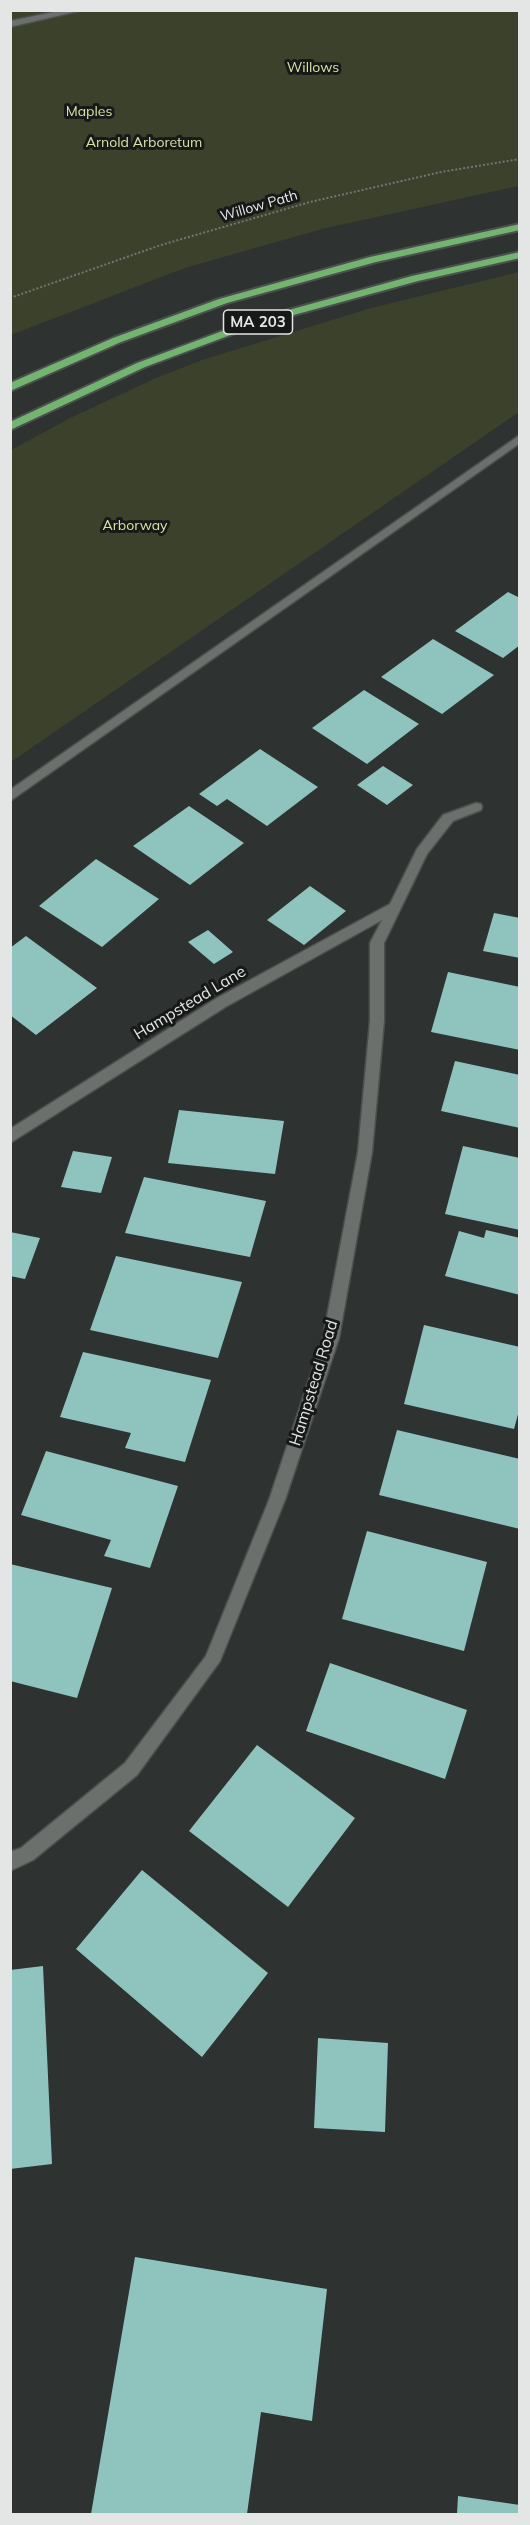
<!DOCTYPE html>
<html>
<head>
<meta charset="utf-8">
<style>
	body { margin:0 }
	#map { position:relative; width:530px; height:2525px; overflow:hidden; background:#2e3230; font-family:Mulish,sans-serif }
	canvas { display:block }
	.frame { position:absolute; inset:0; border:12px solid #e3e6e4; pointer-events:none }
</style>
</head>
<body>
<div id="map">
<canvas width="530" height="2525"></canvas>
<div class="frame"></div>
</div>
<script>
const g = document.querySelector('canvas').getContext('2d');
g.lineJoin = 'round';
function paint(path, color) {
  g.fillStyle = color;
  g.fill(path, 'evenodd');
}
function shape(rows) {
  const path = new Path2D();
  for (const r of rows) {
    path.moveTo(r[0], r[1]);
    for (let i = 2; i < r.length; i += 2) path.lineTo(r[i], r[i + 1]);
  }
  return path;
}
function strokePath(path, color, width, dash) {
  g.strokeStyle = color;
  g.lineWidth = width;
  g.lineCap = dash ? 'butt' : 'round';
  g.setLineDash(dash || []);
  g.stroke(path);
}
function label(font, color, halo, rows, align = 'center') {
  g.font = font + ' Mulish,sans-serif';
  g.lineWidth = 6;
  g.setLineDash([]);
  g.textBaseline = 'middle';
  g.strokeStyle = halo;
  g.fillStyle = color;
  for (const [text, x, y, turn = 0] of rows) {
    g.save();
    g.translate(x, y);
    g.rotate((+turn || 0) * Math.PI / 180);
    g.textAlign = isNaN(turn) ? turn : align;
    if (halo) g.strokeText(text, 0, 0);
    g.fillText(text, 0, 0);
    g.restore();
  }
}
paint(shape([
	[11,11,519,11,519,186,326,228,185,268,11,335],
	[519,272,519,412,11,762,11,450,68,419,156,378,202,360,371,308]
]), '#3b412a');
paint(shape([
	[508,592,520,598,520,645,503,658,455,631],
	[433,639,494,675,442,714,381,677],
	[364,690,419,724,367,764,312,728],
	[260,749,318,787,267,826,227,799,217,806,199,794],
	[383,766,413,785,387,805,357,785],
	[189,806,244,843,190,885,133,846],
	[96,859,159,899,102,947,39,906],
	[310,886,346,911,304,945,267,920],
	[494,913,520,918,520,958,483,951],
	[208,930,233,952,214,964,188,942],
	[26,936,97,988,36,1035,10,1015,10,948],
	[448,972,520,987,520,1050,431,1032],
	[455,1061,520,1075,520,1128,441,1111],
	[179,1110,284,1121,275,1174,168,1163],
	[463,1146,520,1158,520,1230,445,1214],
	[73,1151,112,1157,101,1193,61,1187],
	[144,1177,266,1201,250,1257,125,1233],
	[486,1230,520,1238,520,1295,445,1276,459,1231,484,1238],
	[10,1232,40,1238,25,1279,10,1276],
	[116,1256,242,1282,218,1358,90,1330],
	[424,1325,520,1347,520,1407,514,1429,404,1404],
	[83,1352,211,1380,185,1462,125,1448,131,1433,60,1417],
	[397,1430,520,1459,520,1529,379,1495],
	[46,1451,178,1486,150,1568,104,1556,111,1540,21,1515],
	[367,1531,487,1562,464,1651,342,1619],
	[10,1564,112,1588,77,1698,10,1681],
	[330,1663,467,1710,445,1779,306,1731],
	[257,1745,355,1818,288,1907,189,1831],
	[142,1870,268,1973,202,2057,76,1949],
	[43,1966,52,2164,10,2169,10,1970],
	[318,2038,388,2043,385,2132,314,2128],
	[135,2257,327,2289,312,2421,261,2412,247,2514,91,2514],
	[458,2496,520,2505,520,2514,457,2514]
]), '#8fc3bd');
const service = shape([
	[63,10,83,10,10,27,10,21,63,10]
]);
const minor = shape([
	[520,435,520,443,10,801,10,790,520,435],
	[476,803,481,804,482,807,481,810,453,821,427,854,384,943,384,1021,372,1152,339,1338,285,1500,220,1661,137,1775,33,1860,10,1871,10,1852,21,1848,125,1763,206,1656,269,1500,323,1338,358,1152,370,1021,370,943,382,920,227,1006,10,1143,10,1129,217,998,390,904,417,849,443,815,476,803]
]);
const trunk = shape([
	[520,224,520,230,376,262,227,303,121,342,10,391,10,383,113,338,219,299,370,257,520,224],
	[520,252,520,258,418,281,257,325,145,367,10,430,10,422,137,363,249,321,412,276,520,252]
]);
strokePath(service, '#4b4f4d', 3);
strokePath(minor, '#4b4f4d', 3);
strokePath(trunk, '#4b4f4d', 4);
strokePath(shape([
	[10,298,161,245,310,202,441,172,520,159]
]), '#727674', 2, [2, 2]);
paint(service, '#6b706d');
paint(minor, '#6b706d');
paint(trunk, '#73b470');
label('14px', '#d3e5a5', '#171918', [
	["Willows",313,68],
	["Maples",89,112],
	["Arnold Arboretum",144,143],
	["Arborway",135,526]
]);
label('14px', '#e3e6e4', '#171918', [
	["Willow Path",259,206,-16]
]);
for (const [x, y, w] of [
	[258,322,69]
]) {
  const box = new Path2D();
  box.roundRect(x - w / 2, y - 12, w, 24, 4.5);
  g.fillStyle = '#171918';
  g.fill(box);
  strokePath(box, '#e3e6e4', 1.5);
}
label('bold 15px', '#e3e6e4', null, [
	["MA 203",258,322]
]);
label('16px', '#e3e6e4', '#171918', [
	["Hampstead Lane",190,1003,-31],
	["Hampstead Road",314,1383,-73]
]);
</script>
</body>
</html>
